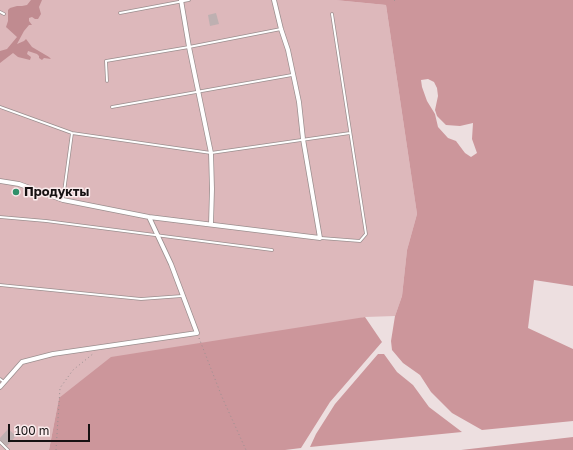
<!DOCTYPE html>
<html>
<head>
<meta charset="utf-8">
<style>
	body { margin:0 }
	#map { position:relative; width:573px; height:450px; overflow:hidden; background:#eddfe0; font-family:"Golos Text",sans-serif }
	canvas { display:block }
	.scale { position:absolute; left:8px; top:424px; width:82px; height:18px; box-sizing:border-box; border:2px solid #161112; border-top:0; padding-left:5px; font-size:12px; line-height:14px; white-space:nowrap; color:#161112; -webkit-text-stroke:3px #fbeced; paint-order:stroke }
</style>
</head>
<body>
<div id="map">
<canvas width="573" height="450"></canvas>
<div class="scale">100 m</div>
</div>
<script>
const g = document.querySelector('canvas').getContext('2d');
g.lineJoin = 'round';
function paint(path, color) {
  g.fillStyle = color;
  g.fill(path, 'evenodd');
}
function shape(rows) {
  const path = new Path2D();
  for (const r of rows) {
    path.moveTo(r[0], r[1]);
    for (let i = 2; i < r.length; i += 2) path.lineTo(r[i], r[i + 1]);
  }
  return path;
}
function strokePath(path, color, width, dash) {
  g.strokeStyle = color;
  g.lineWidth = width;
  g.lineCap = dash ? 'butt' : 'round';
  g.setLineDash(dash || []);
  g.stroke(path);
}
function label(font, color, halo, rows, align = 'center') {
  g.font = font + ' "Golos Text",sans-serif';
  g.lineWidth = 3;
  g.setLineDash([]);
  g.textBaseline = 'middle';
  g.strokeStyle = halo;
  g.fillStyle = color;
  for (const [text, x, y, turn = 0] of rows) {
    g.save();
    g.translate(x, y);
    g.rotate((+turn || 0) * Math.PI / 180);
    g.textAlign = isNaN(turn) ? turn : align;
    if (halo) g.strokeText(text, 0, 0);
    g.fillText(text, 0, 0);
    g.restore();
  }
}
paint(shape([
	[0,0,335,0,386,5,417,214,407,250,402,296,395,316,365,317,59,398,49,450,0,450]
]), '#ddb8bb');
paint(shape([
	[335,0,573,0,573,286,534,280,528,328,573,349,573,421,482,430,452,413,431,392,420,375,403,363,392,350,391,341,395,316,402,296,407,250,417,214,386,5],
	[428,79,434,82,437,88,438,96,435,110,437,116,446,125,460,126,473,123,472,139,477,153,471,157,465,153,456,141,448,138,438,127,435,114,427,101,422,87,421,80],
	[365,317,382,342,330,402,301,448,285,450,49,450,59,398,111,357],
	[378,354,384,354,397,372,413,385,429,407,462,432,310,447,316,434,335,404],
	[573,437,573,450,461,450]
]), '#cc969b');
paint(shape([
	[31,0,42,0,39,7,41,14,38,19,35,19,32,17,29,18,29,21,32,25,29,25,24,31,17,44,24,41,26,39,32,47,49,57,51,59,44,58,42,60,39,58,39,56,37,54,28,51,27,54,31,57,30,60,18,57,13,53,0,63,0,51,7,49,17,37,6,27,8,21,8,10,10,8,17,6,22,6,27,5]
]), '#c08b90');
paint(shape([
	[216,13,219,24,210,26,208,15],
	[8,429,16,436,7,446,0,440,0,438]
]), '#beb0b1');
const lane = shape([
	[0,12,4,14],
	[120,13,189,0],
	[107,81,106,61,189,47,281,29],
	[0,107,72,133,211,153,350,133],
	[112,107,292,75],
	[63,199,72,133],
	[0,217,46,221,272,250],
	[321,238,360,241,366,234,332,14],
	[0,285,141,299,182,296],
	[0,379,4,382],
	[0,442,8,450]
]);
const street = shape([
	[181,0,189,47,211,153,212,189,211,224],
	[0,181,19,184,63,200,149,217,320,238,303,139,299,102,288,50,281,29,274,0],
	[0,387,22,362,53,354,197,333,171,264,149,217]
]);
strokePath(lane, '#9b8f8f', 3.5);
strokePath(street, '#9b8f8f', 5.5);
strokePath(shape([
	[394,0,395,1],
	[199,338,222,397,246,450],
	[56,450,60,388,73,370,94,353]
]), '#9b9192', 1, [1, 3]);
strokePath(lane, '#fff', 2);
strokePath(street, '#fff', 4);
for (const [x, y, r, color] of [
	[16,192,4,"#30906a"]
]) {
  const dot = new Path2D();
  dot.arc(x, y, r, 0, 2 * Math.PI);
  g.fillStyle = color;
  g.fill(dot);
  strokePath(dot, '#fbeced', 1.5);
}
label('bold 13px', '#161112', '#fbeced', [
	["Продукты",24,192]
], 'left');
</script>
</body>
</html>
